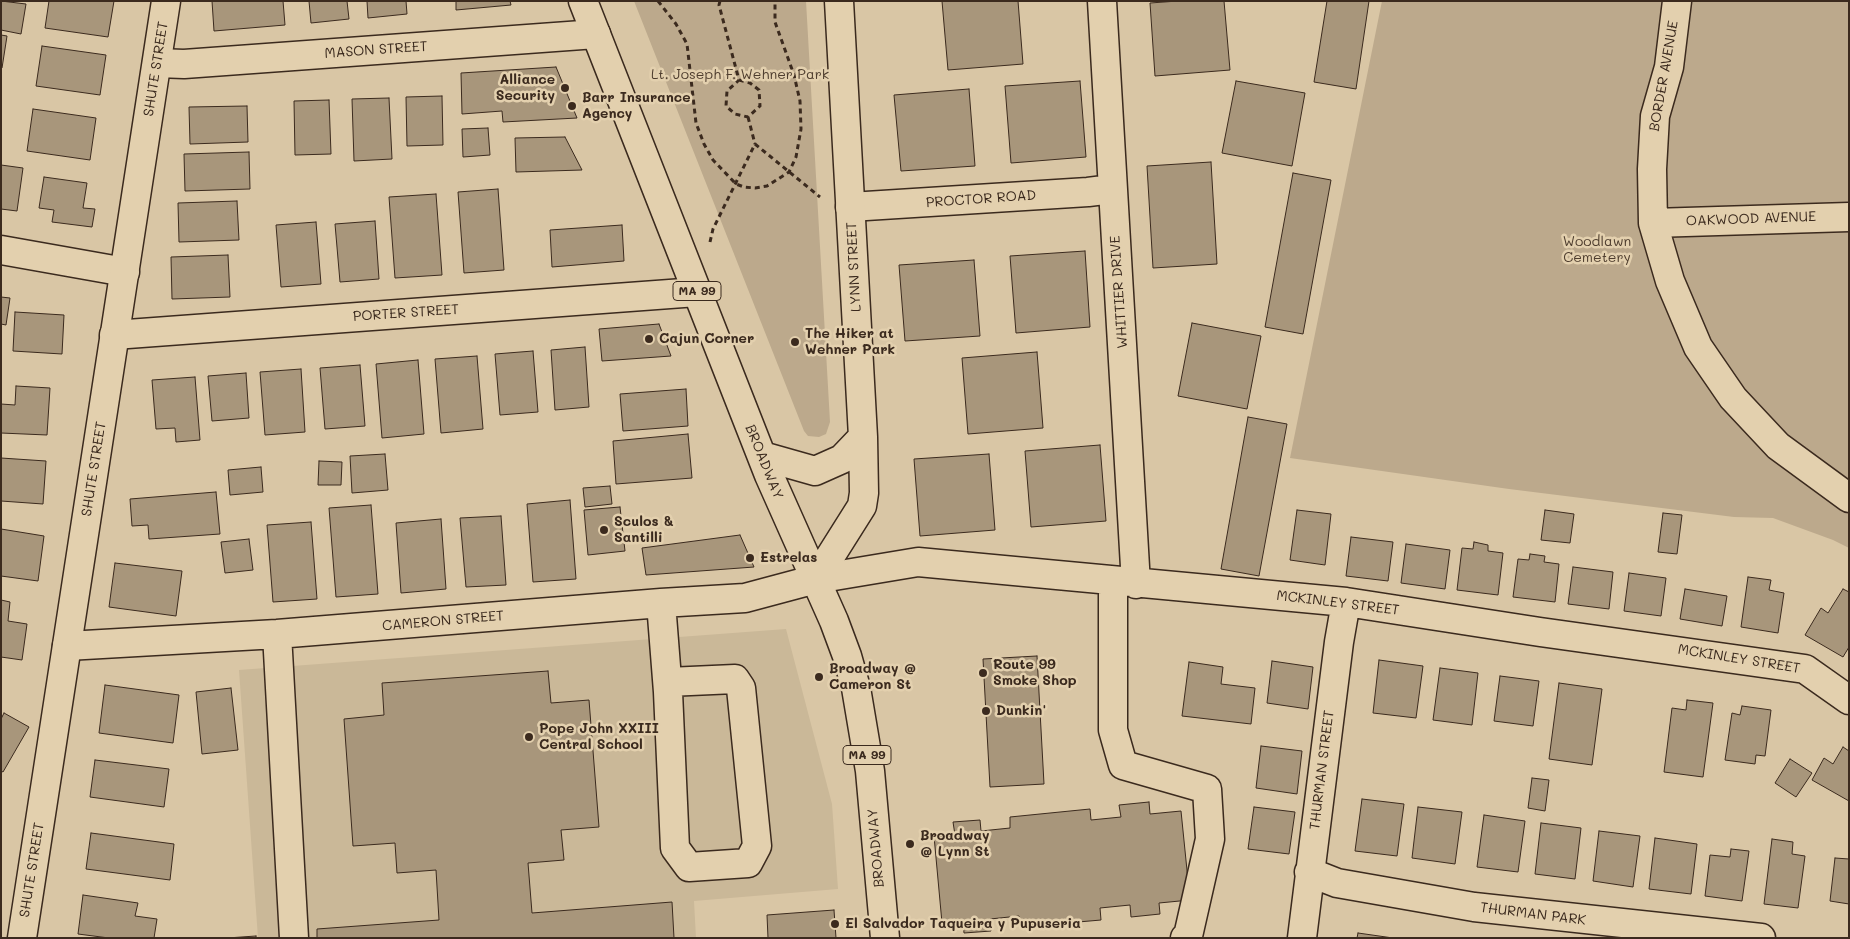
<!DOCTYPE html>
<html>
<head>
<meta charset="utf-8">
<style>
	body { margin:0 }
	#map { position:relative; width:1850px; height:939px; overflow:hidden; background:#d9c6a5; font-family:Mali,sans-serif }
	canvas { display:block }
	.frame { position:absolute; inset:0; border:2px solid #3b2a1e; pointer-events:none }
</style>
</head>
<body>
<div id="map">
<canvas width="1850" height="939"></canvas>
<div class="frame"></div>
</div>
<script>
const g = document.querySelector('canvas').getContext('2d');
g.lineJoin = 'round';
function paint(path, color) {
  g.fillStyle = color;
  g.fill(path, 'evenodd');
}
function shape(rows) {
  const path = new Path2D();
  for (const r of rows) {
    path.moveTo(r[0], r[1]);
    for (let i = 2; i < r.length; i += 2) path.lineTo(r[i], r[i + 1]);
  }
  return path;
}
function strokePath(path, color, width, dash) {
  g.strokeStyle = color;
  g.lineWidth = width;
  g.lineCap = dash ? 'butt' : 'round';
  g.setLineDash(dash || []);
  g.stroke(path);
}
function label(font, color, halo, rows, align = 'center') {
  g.font = font + ' Mali,sans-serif';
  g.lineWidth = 5;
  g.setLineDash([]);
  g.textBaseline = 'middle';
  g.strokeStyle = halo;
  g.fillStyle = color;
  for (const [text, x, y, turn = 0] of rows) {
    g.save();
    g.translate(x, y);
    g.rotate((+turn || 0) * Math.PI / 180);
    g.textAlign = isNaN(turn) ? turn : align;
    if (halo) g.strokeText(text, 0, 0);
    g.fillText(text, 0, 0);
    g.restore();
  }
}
paint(shape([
	[786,629,832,804,838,889,694,901,696,938,258,938,239,670]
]), '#cab898');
paint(shape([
	[634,1,806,1,830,422,826,434,819,437,808,436,804,431],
	[1382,1,1849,1,1849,548,1833,540,1773,518,1734,517,1509,489,1290,458]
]), '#bca98c');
const building = shape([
	[1,1,26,4,21,34,1,30,1,1],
	[49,1,114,1,108,37,45,28,49,1],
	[212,1,283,1,285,25,214,31,212,1],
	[309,1,347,1,349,19,311,23,309,1],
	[367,1,406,1,407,14,368,18,367,1],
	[456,1,510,1,511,5,456,10,456,1],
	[942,1,1018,1,1023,64,948,70,942,1],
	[1178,1,1224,1,1230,70,1155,76,1150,3,1178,1],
	[1327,1,1369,1,1356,89,1314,82,1327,1],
	[1,35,7,36,2,68,1,68,1,35],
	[42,46,106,55,100,95,36,86,42,46],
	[556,67,577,118,503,122,502,111,462,114,461,73,556,67],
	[1080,81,1086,157,1011,163,1005,86,1080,81],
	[1236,81,1305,93,1292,166,1222,153,1236,81],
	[969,89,975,166,901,171,894,95,969,89],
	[442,96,443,145,407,146,406,97,442,96],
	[389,98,392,159,354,161,352,99,389,98],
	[329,100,331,154,295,155,294,101,329,100],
	[247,106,248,142,190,144,189,107,247,106],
	[33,109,96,118,90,160,27,151,33,109],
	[488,128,490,155,463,157,462,129,488,128],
	[565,137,582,170,516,172,515,138,565,137],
	[249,152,250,189,185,191,184,154,249,152],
	[1211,162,1217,264,1153,268,1147,166,1211,162],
	[1,165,23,168,17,211,1,209,1,165],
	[1293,173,1331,180,1303,334,1265,327,1293,173],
	[44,177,87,183,83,208,95,209,92,227,52,222,54,210,39,208,44,177],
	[498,189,504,270,464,273,458,192,498,189],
	[436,194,442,275,395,278,389,197,436,194],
	[237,201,239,240,179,242,178,203,237,201],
	[375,221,379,279,340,282,335,224,375,221],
	[316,222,321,284,281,287,276,225,316,222],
	[622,225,624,261,552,267,550,230,622,225],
	[1085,251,1090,327,1016,333,1010,256,1085,251],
	[228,255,230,297,172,299,171,257,228,255],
	[974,260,980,336,905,341,899,265,974,260],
	[1,297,10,298,6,325,1,324,1,297],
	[15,312,64,315,62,354,13,351,15,312],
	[1192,323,1261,336,1247,409,1178,396,1192,323],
	[659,324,671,356,602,361,599,329,659,324],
	[585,347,589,407,555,410,551,350,585,347],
	[533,351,538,412,500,415,495,354,533,351],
	[1037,352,1043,428,968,434,962,358,1037,352],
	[477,356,483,429,441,433,435,359,477,356],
	[418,360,424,434,382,438,376,364,418,360],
	[360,365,365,426,325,429,320,368,360,365],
	[301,369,305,432,265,435,260,372,301,369],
	[246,373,249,418,212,421,208,376,246,373],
	[195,377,200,440,176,442,175,428,156,429,152,380,195,377],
	[16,386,50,388,47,435,1,433,1,404,15,405,16,386],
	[686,389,688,426,623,431,620,394,686,389],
	[1248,417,1287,424,1259,576,1221,569,1248,417],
	[688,434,692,478,616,484,613,441,688,434],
	[1100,445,1106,521,1031,527,1025,451,1100,445],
	[385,454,388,490,352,493,350,456,385,454],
	[989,454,995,530,920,536,914,459,989,454],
	[1,458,46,461,43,504,1,501,1,458],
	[319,461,342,462,341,485,318,485,319,461],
	[261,467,263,492,230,495,228,470,261,467],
	[610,486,612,504,585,507,583,488,610,486],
	[216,492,220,534,149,539,148,525,132,526,130,499,216,492],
	[570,500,576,579,533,582,527,504,570,500],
	[371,505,378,594,336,597,329,508,371,505],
	[620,507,625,551,588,555,584,510,620,507],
	[1297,510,1331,514,1325,565,1290,560,1297,510],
	[1545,510,1574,514,1570,543,1541,540,1545,510],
	[1663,513,1682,515,1677,554,1658,552,1663,513],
	[501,516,506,585,466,587,460,518,501,516],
	[441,519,446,589,401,593,396,523,441,519],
	[311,522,317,599,273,602,267,525,311,522],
	[1,529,44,536,38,581,1,576,1,529],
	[740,535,754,567,646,575,642,548,740,535],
	[1351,537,1393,542,1388,581,1346,576,1351,537],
	[249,539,253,570,225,573,221,542,249,539],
	[1474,542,1488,545,1488,551,1503,553,1498,595,1457,590,1462,548,1473,549,1474,542],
	[1406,544,1450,550,1445,589,1401,583,1406,544],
	[1530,554,1545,556,1544,562,1559,564,1555,602,1513,597,1518,559,1529,560,1530,554],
	[115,563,182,571,176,616,109,607,115,563],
	[1573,567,1613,572,1609,609,1568,604,1573,567],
	[1629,573,1666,578,1661,616,1624,611,1629,573],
	[1748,577,1771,580,1769,590,1784,593,1778,633,1741,627,1748,577],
	[1685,589,1727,596,1722,626,1680,619,1685,589],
	[1843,589,1849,592,1849,647,1843,657,1805,635,1821,608,1828,613,1843,589],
	[1,600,10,602,8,621,27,624,22,660,1,657,1,600],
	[1037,656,1044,784,990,787,983,659,1037,656],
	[1379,660,1423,666,1416,718,1373,713,1379,660],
	[1272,661,1313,667,1308,709,1267,703,1272,661],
	[1189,662,1223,667,1221,684,1255,688,1251,724,1182,716,1189,662],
	[1440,668,1478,673,1472,725,1433,720,1440,668],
	[548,671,551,703,589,700,599,827,561,830,564,860,528,863,532,913,672,902,674,938,317,938,317,929,439,920,436,870,397,873,395,843,353,846,344,719,384,715,382,683,548,671],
	[1500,676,1539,681,1533,726,1494,721,1500,676],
	[1559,683,1602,689,1592,765,1549,759,1559,683],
	[105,685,179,695,173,743,99,733,105,685],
	[231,688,238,750,202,754,196,692,231,688],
	[1687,700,1713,703,1703,777,1664,772,1672,708,1686,710,1687,700],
	[1742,706,1771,710,1765,756,1756,755,1755,764,1725,760,1732,713,1740,715,1742,706],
	[4,713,29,727,3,772,1,771,1,719,4,713],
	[1261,746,1302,751,1297,794,1256,788,1261,746],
	[1843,747,1849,751,1849,801,1812,780,1824,758,1833,764,1843,747],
	[1790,759,1812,773,1796,797,1775,783,1790,759],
	[95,760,169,769,164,807,90,797,95,760],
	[1532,778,1549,780,1545,811,1528,808,1532,778],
	[1362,799,1404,804,1397,856,1355,851,1362,799],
	[1149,802,1150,814,1181,811,1190,900,1159,903,1160,914,1131,917,1130,905,1100,908,1101,920,1021,927,1019,916,990,919,991,931,964,933,963,921,942,923,934,836,955,835,953,822,980,820,981,831,1010,828,1010,817,1090,809,1091,820,1121,817,1119,805,1149,802],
	[1254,807,1295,812,1289,854,1248,849,1254,807],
	[1418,807,1462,812,1455,864,1412,858,1418,807],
	[1484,815,1525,821,1518,872,1477,867,1484,815],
	[1541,823,1581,828,1575,879,1535,874,1541,823],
	[1599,831,1640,836,1633,887,1593,881,1599,831],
	[91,833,174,844,170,880,86,869,91,833],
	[1655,838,1697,844,1691,894,1649,889,1655,838],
	[1772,839,1793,842,1792,854,1805,856,1798,908,1764,904,1772,839],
	[1731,849,1749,851,1742,901,1705,896,1710,855,1730,857,1731,849],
	[1835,858,1849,859,1849,904,1830,901,1835,858],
	[83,895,138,903,135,916,157,919,154,938,109,938,78,934,83,895],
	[834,910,836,938,768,938,767,915,834,910],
	[1358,933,1393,938,1357,938,1358,933],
	[256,936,256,938,227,938,256,936]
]);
paint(building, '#a8967b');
strokePath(building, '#3b2a1e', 1);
const minor = shape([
	[1102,1,1136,584],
	[1677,1,1669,67,1655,116,1652,169,1653,223,1670,281,1698,347,1733,398,1778,446,1849,498],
	[157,63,184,64,596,34],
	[850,207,1088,192,1112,189],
	[1653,223,1849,217],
	[1,250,125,272],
	[114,335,697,292],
	[1113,582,1113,730,1123,765,1207,789,1210,839,1188,936,1185,938],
	[661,603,668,692,675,848,689,867,748,863,757,846,741,688,735,679,668,682],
	[277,634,294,938],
	[67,646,277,634,661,603,745,598,816,579,918,562,1346,602,1540,632,1805,669,1849,700],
	[1309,872,1337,883,1474,907,1761,938],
	[1302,938,1339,642,1346,602]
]);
const major = shape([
	[583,1,769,475,834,621,847,656,856,688,870,771,885,938],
	[762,456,815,471,842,459,863,437],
	[816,579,862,506,864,493,863,437,839,1],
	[22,938,166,1]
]);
strokePath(minor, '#3b2a1e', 31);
strokePath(major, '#3b2a1e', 31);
strokePath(shape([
	[658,1,676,24,687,44,696,123,704,144,713,160,736,184,744,187,755,188,767,186,789,172,796,157,801,129,800,101,794,75,775,22,775,1],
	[720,1,719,5,739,80],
	[739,80,750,83,759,90,760,106,748,117,735,114,726,106,727,91,739,80],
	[748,117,755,144],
	[710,242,713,229,755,144,820,197]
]), '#3b2a1e', 3, [5, 4]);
strokePath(minor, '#e3d0ae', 28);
strokePath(major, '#e3d0ae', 28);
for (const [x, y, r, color] of [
	[565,88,5,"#3b2a1e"],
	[572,106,5,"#3b2a1e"],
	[649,339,5,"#3b2a1e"],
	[795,342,5,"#3b2a1e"],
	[604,530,5,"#3b2a1e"],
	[750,558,5,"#3b2a1e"],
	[983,673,5,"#3b2a1e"],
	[819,677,5,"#3b2a1e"],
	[986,711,5,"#3b2a1e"],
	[529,737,5,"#3b2a1e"],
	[910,844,5,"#3b2a1e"],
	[835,924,5,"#3b2a1e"]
]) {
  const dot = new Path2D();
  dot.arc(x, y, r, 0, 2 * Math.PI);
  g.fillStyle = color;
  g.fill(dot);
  strokePath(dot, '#e3d0ae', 2);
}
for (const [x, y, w] of [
	[697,291,48],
	[867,755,48]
]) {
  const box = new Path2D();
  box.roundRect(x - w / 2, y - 9.5, w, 19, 4);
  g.fillStyle = '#e3d0ae';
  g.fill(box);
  strokePath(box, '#3b2a1e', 1);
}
label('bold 12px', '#3b2a1e', null, [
	["MA 99",697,291],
	["MA 99",867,755]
]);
label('14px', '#3b2a1e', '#e3d0ae', [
	["MASON STREET",376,50,-4],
	["SHUTE STREET",156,69,-81],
	["BORDER AVENUE",1664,76,-80],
	["PROCTOR ROAD",981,199,-4],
	["OAKWOOD AVENUE",1751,219,-2],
	["LYNN STREET",854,267,-93],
	["WHITTIER DRIVE",1119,292,-94],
	["PORTER STREET",406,313,-4],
	["BROADWAY",764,462,68],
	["SHUTE STREET",94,469,-81],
	["MCKINLEY STREET",1338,603,7],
	["CAMERON STREET",443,621,-5],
	["MCKINLEY STREET",1739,659,9],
	["THURMAN STREET",1322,770,-83],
	["BROADWAY",876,848,-95],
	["SHUTE STREET",32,870,-81],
	["THURMAN PARK",1533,914,7]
]);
label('14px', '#4e3d2e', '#e3d0ae', [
	["Lt. Joseph F. Wehner Park",740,75],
	["Woodlawn",1597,242],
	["Cemetery",1597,258]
]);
label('bold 14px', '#3b2a1e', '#e3d0ae', [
	["Alliance",555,80,"right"],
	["Security",555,96,"right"],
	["Barr Insurance",582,98],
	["Agency",582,114],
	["The Hiker at",805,334],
	["Wehner Park",805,350],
	["Cajun Corner",659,339],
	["Sculos &",614,522],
	["Santilli",614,538],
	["Estrelas",760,558],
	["Route 99",993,665],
	["Smoke Shop",993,681],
	["Broadway @",829,669],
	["Cameron St",829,685],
	["Dunkin'",996,711],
	["Pope John XXIII",539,729],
	["Central School",539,745],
	["Broadway",920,836],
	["@ Lynn St",920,852],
	["El Salvador Taqueira y Pupuseria",845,924]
], 'left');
</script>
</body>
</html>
